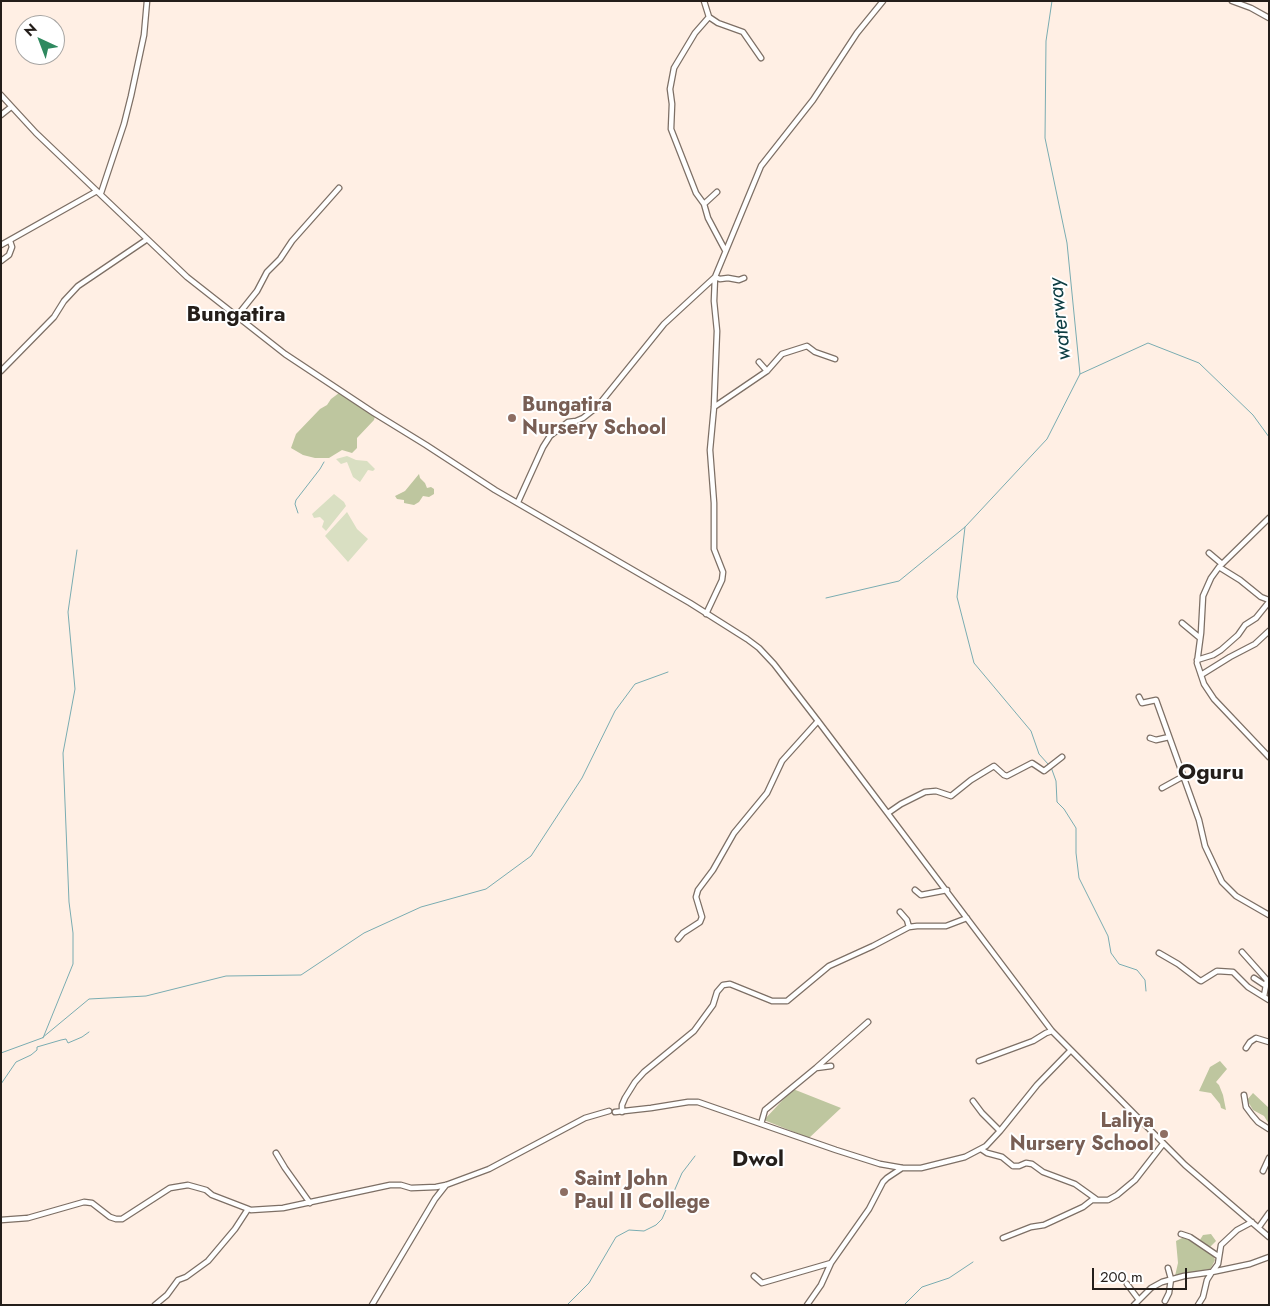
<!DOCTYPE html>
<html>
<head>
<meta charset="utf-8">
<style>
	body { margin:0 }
	#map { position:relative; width:1270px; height:1306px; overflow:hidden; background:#ffefe4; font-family:Jost,sans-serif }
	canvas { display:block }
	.frame { position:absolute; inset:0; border:2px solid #241e1a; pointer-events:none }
	.north { position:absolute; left:15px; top:15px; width:50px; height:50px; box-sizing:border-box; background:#fff; border:1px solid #a7a5a3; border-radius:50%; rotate:317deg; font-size:14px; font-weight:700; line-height:20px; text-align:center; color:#241e1a }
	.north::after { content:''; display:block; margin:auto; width:18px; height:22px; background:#2f895f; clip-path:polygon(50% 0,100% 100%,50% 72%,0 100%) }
	.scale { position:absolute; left:1092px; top:1268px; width:95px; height:22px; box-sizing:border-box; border:2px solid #241e1a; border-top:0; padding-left:6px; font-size:15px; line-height:18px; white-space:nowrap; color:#241e1a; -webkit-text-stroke:4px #fff; paint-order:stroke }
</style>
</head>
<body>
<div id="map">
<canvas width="1270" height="1306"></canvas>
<div class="frame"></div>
<div class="north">N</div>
<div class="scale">200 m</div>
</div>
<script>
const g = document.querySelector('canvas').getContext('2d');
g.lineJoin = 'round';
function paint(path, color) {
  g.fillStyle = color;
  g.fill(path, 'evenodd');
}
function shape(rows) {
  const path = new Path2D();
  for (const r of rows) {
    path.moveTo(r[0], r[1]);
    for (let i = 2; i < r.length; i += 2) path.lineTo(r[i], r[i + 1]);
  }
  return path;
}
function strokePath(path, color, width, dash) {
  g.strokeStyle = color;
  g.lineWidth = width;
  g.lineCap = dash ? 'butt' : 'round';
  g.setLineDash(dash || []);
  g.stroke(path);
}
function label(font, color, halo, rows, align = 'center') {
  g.font = font + ' Jost,sans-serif';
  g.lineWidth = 4;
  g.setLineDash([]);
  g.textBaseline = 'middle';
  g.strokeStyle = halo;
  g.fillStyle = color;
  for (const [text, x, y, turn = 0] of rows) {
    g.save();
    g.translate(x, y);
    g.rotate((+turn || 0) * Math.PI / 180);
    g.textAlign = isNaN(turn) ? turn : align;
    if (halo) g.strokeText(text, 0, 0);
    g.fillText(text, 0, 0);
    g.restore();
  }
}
paint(shape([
	[347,456,356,460,367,461,375,469,373,471,368,470,360,482,353,477,347,462,341,464,336,459],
	[334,494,344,502,346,506,326,531,322,527,324,521,320,517,314,518,312,514],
	[347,512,357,529,368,539,348,562,325,536]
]), '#d9dfc2');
paint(shape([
	[339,393,375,416,374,420,357,438,357,448,352,453,342,450,329,458,315,458,303,455,291,448,296,434,320,409,327,405,331,399],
	[419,474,420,478,425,483,427,488,431,487,434,489,434,494,429,497,423,496,419,502,414,505,404,503,404,500,397,499,395,496,405,491],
	[1220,1061,1227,1069,1216,1082,1219,1085,1223,1095,1226,1110,1221,1108,1220,1104,1211,1093,1199,1091,1210,1067],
	[793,1089,841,1108,809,1138,764,1120],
	[1253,1093,1269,1108,1269,1124,1264,1116,1253,1110,1247,1100],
	[1211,1234,1216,1241,1210,1247,1215,1260,1212,1266,1210,1269,1175,1276,1178,1263,1176,1241,1186,1236,1198,1243,1203,1235]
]), '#bec69f');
strokePath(shape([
	[1080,374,1148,343,1199,363,1253,415,1269,437],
	[298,513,295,504,296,500,320,469,324,462],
	[965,527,957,597,974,663,1031,731,1039,754,1048,764],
	[826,598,899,581,965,527,1047,439,1080,374,1067,243,1045,138,1046,41,1052,1],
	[1051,767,1056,781,1057,802,1064,809,1076,828,1076,853,1079,878,1108,936,1111,953,1119,964,1137,970,1145,980,1146,991],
	[43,1038,73,964,73,933,69,902,63,753,75,689,68,612,77,550],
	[1,1053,42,1038,89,999,146,996,226,976,301,975,364,933,421,907,486,889,531,856,582,778,615,711,635,684,668,672],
	[1,1084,16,1062,31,1055,37,1050,37,1047,61,1040,66,1039,68,1043,82,1037,89,1032],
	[567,1305,589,1283,616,1237,629,1230,644,1231,656,1225,662,1219,682,1173,695,1156],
	[904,1305,922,1287,949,1278,973,1262]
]), '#7aacb1', 1);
const minor = shape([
	[704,1,709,17,695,33,674,68,670,89,672,104,671,129,696,193,704,204,708,218,725,250],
	[1232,1,1251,8,1269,18],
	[709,17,718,23,743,32,761,58],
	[1,95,36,133,187,277,285,354,374,413,426,445,495,490,690,603,747,639,759,648,774,664,818,721,1052,1031,1185,1165,1269,1237],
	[1,115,11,107],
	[101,193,124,124,131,96,144,35,147,1],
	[704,204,717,192],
	[1,245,97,191],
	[1,261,9,255,12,247,10,241],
	[237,316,257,291,267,272,280,259,292,241,339,188],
	[759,362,767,371,782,354,807,346,815,352,835,359],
	[1,371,54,317,64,301,78,286,146,240],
	[714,407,767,371],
	[518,502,543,447,550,436,568,422,576,421,583,418,597,407,664,324,715,277,761,166,813,100,857,33,883,1],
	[1269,518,1219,567,1211,578,1203,596,1201,633,1197,663,1204,684,1214,699,1269,757],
	[1209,553,1222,564],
	[1219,567,1240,580,1261,597,1269,600],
	[706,614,722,580,723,572,714,549,714,503,710,450,714,407,717,331,714,301,715,277,720,279,728,278,739,280,744,278],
	[1182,623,1200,638],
	[1197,660,1213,655,1221,650,1238,635,1245,625,1256,618,1269,602],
	[1201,675,1230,657,1255,644,1269,631],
	[1139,697,1142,703,1156,700,1199,820,1205,846,1222,882,1236,896,1269,915],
	[1150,738,1156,740,1169,737],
	[1162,788,1182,777],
	[888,813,901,804,925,792,936,791,951,796,971,780,994,766,1004,775,1007,776,1032,763,1044,771,1062,757],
	[915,890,921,895,947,890],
	[900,912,907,920,909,927],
	[678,939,683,933,700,922,702,917,696,897,698,890,713,870,734,833,767,793,782,761,818,721],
	[1242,952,1267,980,1264,996],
	[1159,953,1178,964,1199,980,1201,981,1217,971,1233,972,1248,987,1269,1000],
	[1254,978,1266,986],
	[1246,1048,1250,1042,1256,1038,1269,1042],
	[979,1061,1033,1041,1046,1033,1052,1031],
	[817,1067,868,1022],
	[1244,1095,1246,1107,1252,1115,1258,1122,1269,1129],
	[973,1101,982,1113,1000,1131],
	[615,1112,651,1108,688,1102,698,1102,836,1150,880,1164,903,1168,921,1168,965,1157,986,1146,1000,1131,1037,1085,1070,1051],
	[622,1112,622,1105,625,1098,635,1082,644,1072,694,1031,713,1005,717,992,723,985,730,984,772,1001,787,1001,829,966,873,946,909,927,917,926,946,926,967,918],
	[761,1124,765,1110,816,1068,831,1066],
	[981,1149,987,1153,1002,1157,1013,1166,1019,1166,1026,1163,1032,1164,1043,1172,1075,1184,1096,1199],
	[276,1153,285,1168,310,1203],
	[1263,1171,1269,1158],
	[1,1220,28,1218,84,1202,92,1203,110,1217,116,1219,122,1219,170,1188,188,1185,206,1190,212,1195,251,1210,283,1208,390,1185,401,1185,411,1188,436,1187,446,1185,489,1169,585,1118,609,1111],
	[1259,1227,1269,1213],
	[1181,1234,1190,1237,1218,1256],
	[1003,1238,1031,1227,1044,1225,1083,1207,1092,1200,1108,1200,1117,1195,1135,1180,1163,1144],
	[754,1276,762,1283,831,1263],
	[1127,1284,1139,1300],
	[1165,1301,1169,1293,1171,1279,1168,1268],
	[155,1305,167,1295,178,1280,186,1277,208,1261,235,1229,248,1209],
	[372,1305,435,1199,446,1185],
	[807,1305,821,1285,831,1263,869,1209,883,1182,887,1178,902,1168],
	[1134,1305,1151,1288,1162,1282,1184,1276,1212,1272,1218,1264,1221,1245,1237,1230,1252,1222],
	[1198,1305,1203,1297,1207,1280,1212,1272,1250,1264,1269,1257]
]);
strokePath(minor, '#7d6f65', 7);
strokePath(minor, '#fff', 4.5);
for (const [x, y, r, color] of [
	[512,418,5,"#8d6e63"],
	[1164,1134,5,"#8d6e63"],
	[564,1192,5,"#8d6e63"]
]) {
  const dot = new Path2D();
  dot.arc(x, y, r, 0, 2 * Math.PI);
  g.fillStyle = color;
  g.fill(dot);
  strokePath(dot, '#fff', 2);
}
label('bold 20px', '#785e54', '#fff', [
	["Bungatira",522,406],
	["Nursery School",522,429],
	["Laliya",1154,1122,"right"],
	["Nursery School",1154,1145,"right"],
	["Saint John",574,1180],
	["Paul II College",574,1203]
], 'left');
label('italic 21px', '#0d3d42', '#fff', [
	["waterway",1061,319,-96]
]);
label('bold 22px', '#241e1a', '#fff', [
	["Bungatira",236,316],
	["Oguru",1211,774],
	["Dwol",758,1161]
]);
</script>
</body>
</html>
